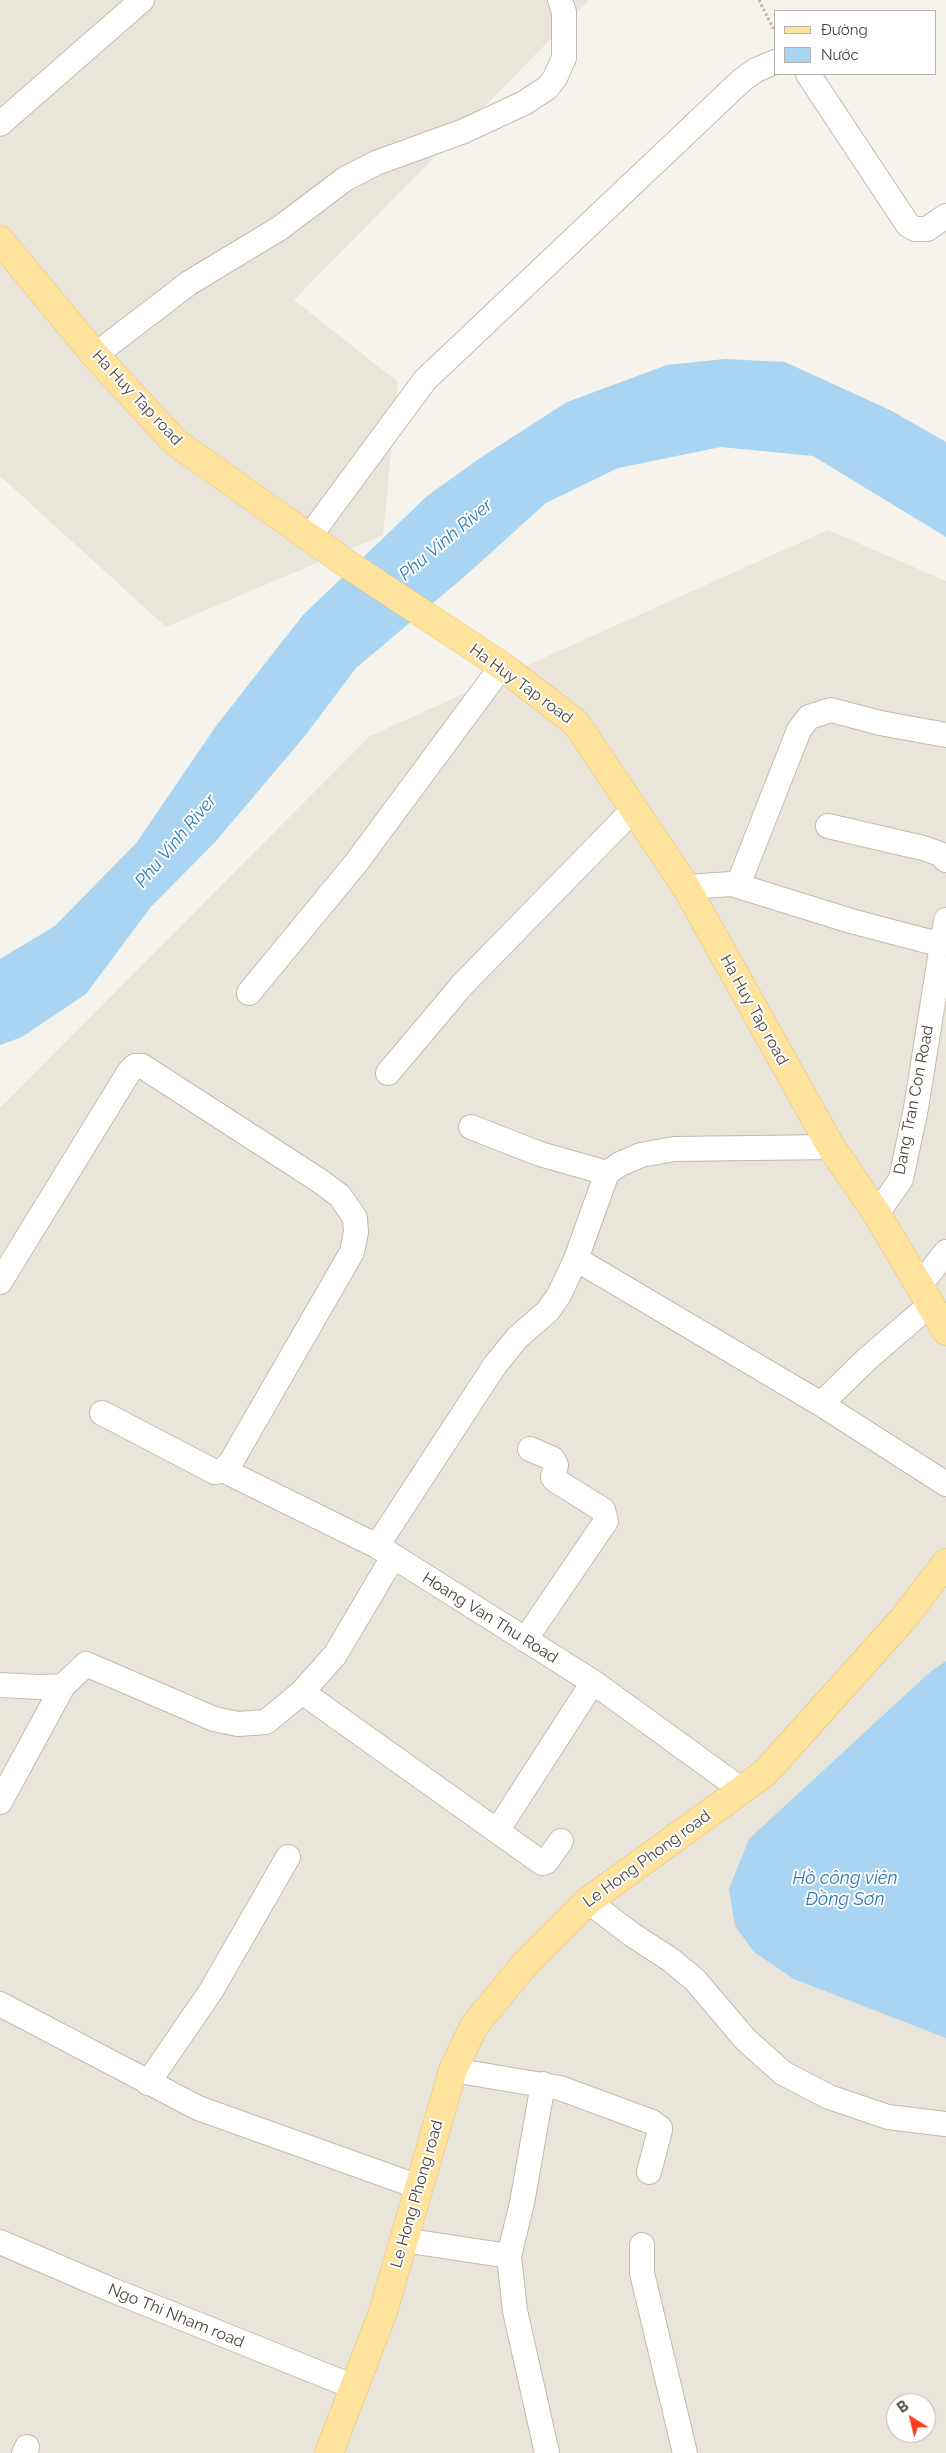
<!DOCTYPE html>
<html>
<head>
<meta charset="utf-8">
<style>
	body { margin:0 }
	#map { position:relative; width:946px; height:2453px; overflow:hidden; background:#f6f3ec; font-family:Raleway,sans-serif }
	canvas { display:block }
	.legend { position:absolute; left:774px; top:10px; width:162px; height:65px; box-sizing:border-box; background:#fff; border:1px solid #b7b4b0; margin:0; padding:6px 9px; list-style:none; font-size:15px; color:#4b4439 }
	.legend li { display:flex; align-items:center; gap:10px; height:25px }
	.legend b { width:25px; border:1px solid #b7b4b0 }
	.north { position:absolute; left:886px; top:2393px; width:50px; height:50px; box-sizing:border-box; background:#fff; border:1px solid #b7b4b0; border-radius:50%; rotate:324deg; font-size:14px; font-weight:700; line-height:20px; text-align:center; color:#4b4439 }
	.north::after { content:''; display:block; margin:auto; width:18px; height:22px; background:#fc3f1d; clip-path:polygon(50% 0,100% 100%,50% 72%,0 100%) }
</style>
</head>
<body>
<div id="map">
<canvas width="946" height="2453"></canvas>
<ul class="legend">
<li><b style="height:6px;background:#ffe39c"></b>Đường</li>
<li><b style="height:14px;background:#a9d4f2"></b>Nước</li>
</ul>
<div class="north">B</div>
</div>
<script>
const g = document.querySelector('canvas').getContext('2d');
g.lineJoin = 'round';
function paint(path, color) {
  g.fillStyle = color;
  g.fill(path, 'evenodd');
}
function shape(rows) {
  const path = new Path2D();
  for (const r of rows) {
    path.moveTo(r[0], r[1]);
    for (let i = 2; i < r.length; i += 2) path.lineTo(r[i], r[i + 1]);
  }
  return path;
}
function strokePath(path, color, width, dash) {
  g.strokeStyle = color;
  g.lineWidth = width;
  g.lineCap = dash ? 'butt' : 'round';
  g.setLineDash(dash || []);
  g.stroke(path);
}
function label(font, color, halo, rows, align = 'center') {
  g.font = font + ' Raleway,sans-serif';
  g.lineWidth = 4;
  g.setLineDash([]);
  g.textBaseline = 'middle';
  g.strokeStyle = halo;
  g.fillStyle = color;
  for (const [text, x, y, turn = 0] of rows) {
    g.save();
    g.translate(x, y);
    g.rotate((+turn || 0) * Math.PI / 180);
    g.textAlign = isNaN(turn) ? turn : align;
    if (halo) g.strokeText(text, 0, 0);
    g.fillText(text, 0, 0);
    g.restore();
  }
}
paint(shape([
	[0,0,589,0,294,300,398,382,383,535,166,627,0,476],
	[828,530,946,581,946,2453,0,2453,0,1108,370,736],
	[896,2403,926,2403,926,2433,896,2433]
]), '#eae5da');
paint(shape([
	[725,359,785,362,890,410,946,442,946,537,813,456,721,447,618,468,546,503,464,577,356,668,304,737,216,841,150,908,86,994,22,1037,0,1045,0,959,55,926,137,842,216,726,303,615,427,496,483,456,567,402,667,365],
	[946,1661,946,2038,794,1979,754,1952,735,1926,729,1889,749,1839,929,1673]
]), '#a9d4f2');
const minor = shape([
	[808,74,908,225,915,229,927,229,946,216],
	[0,124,142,0],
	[95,355,189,283,280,228,345,179,376,163,464,131,524,103,547,88,555,78,564,58,564,12,560,0],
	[309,537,425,380,742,80,756,70,775,62],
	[828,826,923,848,940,854,946,860],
	[738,885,799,730,809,717,831,710,880,723,946,735],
	[686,887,732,884,851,921,942,945],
	[249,993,356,863,502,666],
	[388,1073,463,984,634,809],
	[471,1127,540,1154,607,1173],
	[877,1214,901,1179,916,1108,946,920],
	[576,1259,821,1404,946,1484],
	[0,1282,129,1072,135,1066,142,1066,320,1181,340,1196,355,1218,356,1232,352,1252,231,1462,223,1470,215,1472,102,1413],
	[920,1285,946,1252],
	[821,1404,867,1359,931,1304],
	[223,1470,377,1546,593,1682,742,1790],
	[377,1546,495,1365,518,1337,548,1311,559,1295,576,1259,607,1173,620,1164,641,1155,674,1149,831,1147],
	[525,1640,606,1521,603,1510,555,1480,553,1477,556,1465,553,1459,530,1449],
	[0,1685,39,1687,63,1686],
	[302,1692,497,1831,593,1682],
	[0,1802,63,1686,86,1664,214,1719,238,1724,266,1722,302,1692,335,1655,393,1557],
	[497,1831,542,1863,546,1862,561,1841],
	[588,1901,631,1934,671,1960,695,1980,745,2039,783,2073,829,2097,888,2117,946,2124],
	[0,2004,198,2108,419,2187],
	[453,2070,560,2088,652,2122,660,2128,660,2130,649,2172],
	[148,2083,211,1991,288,1857],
	[543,2084,522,2203,509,2256,515,2311,547,2453],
	[403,2240,509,2256],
	[0,2242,112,2290,354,2387],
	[642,2245,642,2273,685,2453],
	[24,2453,27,2447]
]);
const major = shape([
	[0,240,95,355,175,442,343,561,502,666,576,723,686,887,831,1147,877,1214,946,1331],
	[329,2453,383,2312,453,2070,474,2026,525,1964,588,1901,765,1773,903,1619,946,1563]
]);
strokePath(minor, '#c2bbae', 26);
strokePath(major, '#e6c16a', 29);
strokePath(shape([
	[759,0,775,32]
]), '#c4b79f', 3, [2.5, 2.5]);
strokePath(minor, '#fff', 24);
strokePath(major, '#ffe39c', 28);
label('16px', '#4b4439', '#fff', [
	["Ha Huy Tap road",137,398,47],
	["Ha Huy Tap road",521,684,36],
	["Ha Huy Tap road",754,1010,61],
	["Dang Tran Con Road",914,1100,-79],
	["Hoang Van Thu Road",490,1618,32],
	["Le Hong Phong road",647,1859,-36],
	["Le Hong Phong road",417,2194,-74],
	["Ngo Thi Nham road",176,2316,22]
]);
label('italic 18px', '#2e7ab2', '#fff', [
	["Phu Vinh River",446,540,-40],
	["Phu Vinh River",176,841,-50],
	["Hồ công viên",845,1879],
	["Đồng Sơn",845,1900]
]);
</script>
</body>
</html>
